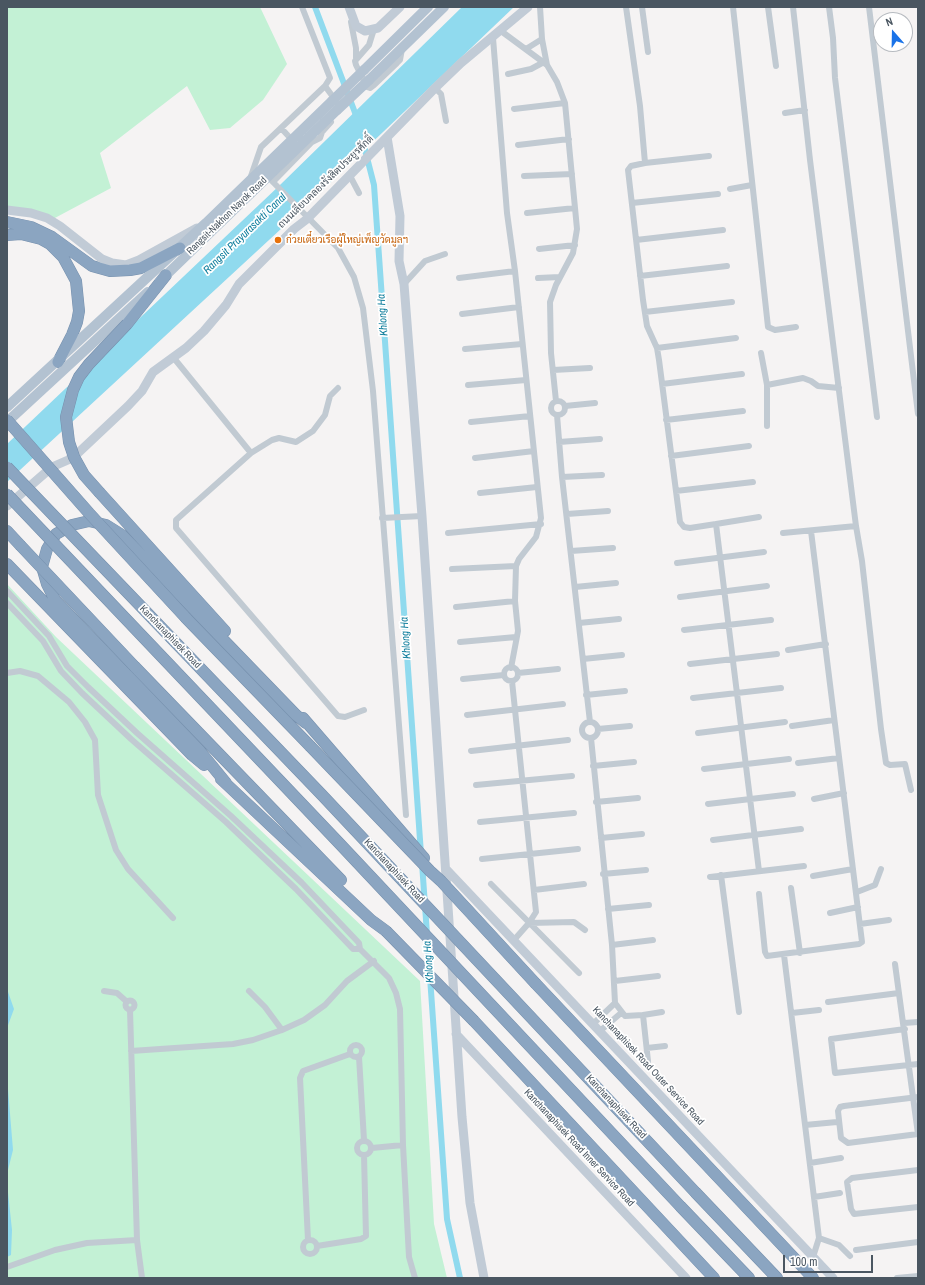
<!DOCTYPE html>
<html>
<head>
<meta charset="utf-8">
<style>
	body { margin:0 }
	#map { position:relative; width:925px; height:1285px; overflow:hidden; background:#f5f3f3; font-family:"Archivo Narrow",sans-serif }
	canvas { display:block }
	.frame { position:absolute; inset:0; border:8px solid #4a5661; pointer-events:none }
	.north { position:absolute; left:873px; top:12px; width:40px; height:40px; box-sizing:border-box; background:#fff; border:1px solid #b7bbc0; border-radius:50%; rotate:340deg; font-size:11px; font-weight:700; line-height:16px; text-align:center; color:#4a5661 }
	.north::after { content:''; display:block; margin:auto; width:14px; height:18px; background:#1a73e8; clip-path:polygon(50% 0,100% 100%,50% 72%,0 100%) }
	.scale { position:absolute; left:783px; top:1255px; width:90px; height:18px; box-sizing:border-box; border:2px solid #4a5661; border-top:0; padding-left:5px; font-size:12px; line-height:14px; white-space:nowrap; color:#4a5661; -webkit-text-stroke:3px #fff; paint-order:stroke }
</style>
</head>
<body>
<div id="map">
<canvas width="925" height="1285"></canvas>
<div class="frame"></div>
<div class="north">N</div>
<div class="scale">100 m</div>
</div>
<script>
const g = document.querySelector('canvas').getContext('2d');
g.lineJoin = 'round';
function paint(path, color) {
  g.fillStyle = color;
  g.fill(path, 'evenodd');
}
function shape(rows) {
  const path = new Path2D();
  for (const r of rows) {
    if (r.length === 3) {
      path.moveTo(r[0] + r[2], r[1]);
      path.arc(r[0], r[1], r[2], 0, 2 * Math.PI);
      continue;
    }
    path.moveTo(r[0], r[1]);
    for (let i = 2; i < r.length; i += 2) path.lineTo(r[i], r[i + 1]);
  }
  return path;
}
function strokePath(path, color, width, dash) {
  g.strokeStyle = color;
  g.lineWidth = width;
  g.lineCap = dash ? 'butt' : 'round';
  g.setLineDash(dash || []);
  g.stroke(path);
}
function label(font, color, halo, rows, align = 'center') {
  g.font = font + ' "Archivo Narrow",Sarabun,sans-serif';
  g.lineWidth = 3.5;
  g.setLineDash([]);
  g.textBaseline = 'middle';
  g.strokeStyle = halo;
  g.fillStyle = color;
  for (const [text, x, y, turn = 0] of rows) {
    g.save();
    g.translate(x, y);
    g.rotate((+turn || 0) * Math.PI / 180);
    g.textAlign = isNaN(turn) ? turn : align;
    if (halo) g.strokeText(text, 0, 0);
    g.fillText(text, 0, 0);
    g.restore();
  }
}
paint(shape([
	[7,7,260,7,287,64,263,100,230,128,210,130,187,86,100,153,111,188,53,219,7,206],
	[7,584,56,637,420,981,434,1224,447,1278,7,1278]
]), '#c3f1d5');
paint(shape([
	[462,7,514,7,295,216,7,482,7,444,281,184],
	[7,989,14,1009,7,1028],
	[7,1077,13,1150,7,1174],
	[7,1183,12,1230,11,1255,7,1257]
]), '#90daee');
strokePath(shape([
	[315,7,357,118],
	[363,142,374,185,421,854],
	[422,863,447,1219,460,1278]
]), '#90daee', 6);
const highway = shape([
	[7,222,31,227,52,237,92,266,110,271,130,270,141,268,180,248],
	[7,235,21,234,41,239,50,244,63,257,76,281,79,311,77,322,72,335,58,362],
	[127,324,166,275],
	[100,493,225,631],
	[7,531,20,545],
	[7,564,192,755,204,765],
	[186,618,310,746],
	[135,667,341,880],
	[303,718,424,858],
	[221,779,371,920,386,931],
	[226,783,199,750,55,600,47,584,42,567,47,549,56,534,72,525,89,521,106,525,122,535,296,715,306,723],
	[536,984,813,1278],
	[474,1021,714,1278],
	[696,1193,777,1278],
	[681,1207,749,1278]
]);
strokePath(highway, '#7690ad', 12);
strokePath(shape([
	[540,7,542,39,547,65,557,82,565,103,577,229,573,253,556,285,550,302,551,353,556,401],
	[626,7,640,106,645,163,631,166,628,170,643,300,647,326,657,348,659,360,680,522,684,527,690,528,716,524,759,871],
	[642,7,648,52],
	[733,7,768,327,775,330,796,327],
	[768,7,776,66],
	[793,7,810,160,856,526,862,561,881,729,886,763,890,765,905,764,911,790],
	[829,7,833,38,835,78,877,417],
	[869,7,918,414],
	[351,22,356,48,356,58],
	[374,29,369,45,355,61,356,65,367,87,370,88,374,85,397,63,400,60,402,49],
	[501,31,547,65],
	[493,38,507,213,515,271,541,518,536,537,519,559,516,566,515,601,518,631,511,668],
	[526,49,542,39],
	[508,74,531,69,544,62],
	[325,86,336,101],
	[435,88,441,94,446,121],
	[514,109,565,103],
	[785,113,805,110],
	[281,128,292,140],
	[518,145,569,139],
	[645,163,709,156],
	[350,176,359,193],
	[524,176,572,174],
	[268,177,338,248,354,277,363,308,373,391,406,815],
	[250,179,261,147,325,86,330,78,302,7],
	[273,182,312,142,320,138,322,132,331,122],
	[730,189,752,185],
	[632,203,718,194],
	[527,213,575,208],
	[636,240,723,230],
	[539,249,575,245],
	[640,276,727,266],
	[459,278,515,271],
	[538,278,560,277],
	[404,284,425,261,445,254],
	[645,312,732,302],
	[462,314,519,307],
	[657,348,736,338],
	[465,349,522,344],
	[761,353,767,385,767,426],
	[173,357,251,453,176,520,176,528,338,716,345,717,364,710],
	[553,370,590,368],
	[662,384,742,374],
	[468,385,526,380],
	[767,385,803,378,811,381,818,386,839,388],
	[558,408,7],
	[565,406,595,403],
	[557,415,562,477,590,722],
	[666,420,743,411],
	[471,422,530,416],
	[559,442,600,439],
	[251,453,272,440,279,438,296,442,313,431,325,415,330,396,338,388],
	[671,456,749,446],
	[475,458,534,451],
	[562,477,602,475],
	[676,491,753,482],
	[480,493,537,487],
	[567,514,608,511],
	[382,518,422,516],
	[716,524,759,517],
	[448,533,541,524],
	[783,533,856,526],
	[571,551,613,548],
	[677,563,764,552],
	[452,569,516,566],
	[575,587,616,583],
	[7,591,49,636,67,666,88,687,137,733,231,816,302,883,359,943,360,949,389,978,396,993,400,1009,403,1145,409,1257,415,1278],
	[680,597,767,586],
	[7,603,43,641,61,671,82,693,131,739,226,822,296,889,353,949,360,949],
	[456,607,515,601],
	[579,623,619,619],
	[684,630,771,620],
	[460,642,516,637],
	[788,650,826,644],
	[583,659,622,655],
	[690,664,777,654],
	[511,674,7],
	[7,673,20,671,38,676,69,702,85,722,95,740,98,795,116,850,128,869,173,918],
	[518,673,558,669],
	[463,679,504,675],
	[512,681,536,912,529,923,514,940],
	[586,695,625,691],
	[693,698,781,688],
	[467,715,563,704],
	[590,730,8],
	[792,726,834,720],
	[598,729,630,726],
	[698,733,785,722],
	[591,738,612,945,615,1003,625,1016,643,1015,648,1061],
	[471,751,568,740],
	[798,763,839,758],
	[593,766,634,762],
	[704,769,789,759],
	[476,785,572,776],
	[814,799,844,793],
	[596,802,638,798],
	[708,804,793,794],
	[480,822,574,813],
	[601,838,642,834],
	[713,840,801,829],
	[482,859,578,849],
	[603,874,646,870],
	[721,875,739,1012],
	[813,876,853,869],
	[710,877,804,866],
	[491,884,579,973],
	[791,888,800,953],
	[534,890,584,884],
	[857,892,875,885,881,869],
	[759,894,765,952,767,956,859,944,862,942,811,531],
	[608,909,649,905],
	[830,913,858,907],
	[529,923,574,922,585,930],
	[860,924,889,920],
	[612,945,653,940],
	[784,955,819,1238,839,1245,850,1256],
	[895,964,918,1134],
	[615,981,658,976],
	[104,991,117,993,126,1001],
	[249,991,265,1007,282,1030],
	[130,1005,4.5],
	[828,1002,899,993],
	[130,1010,137,1240,142,1278],
	[792,1013,819,1010],
	[643,1015,662,1012],
	[904,1023,918,1022],
	[593,1024,615,1003],
	[905,1029,831,1039,835,1073,918,1064],
	[600,1031,621,1013],
	[356,1051,6],
	[647,1048,665,1046],
	[131,1051,233,1044,253,1040,282,1030,304,1020,325,1005,347,981,374,961],
	[359,1057,364,1140],
	[918,1097,844,1106,840,1107,838,1111,841,1138,848,1143,918,1134],
	[805,1125,837,1122],
	[364,1148,7],
	[372,1148,403,1145],
	[810,1163,841,1158],
	[918,1170,852,1178,847,1182,851,1209,854,1214,918,1207],
	[814,1197,840,1193],
	[308,1240,300,1078,303,1071,350,1054],
	[310,1247,7],
	[317,1246,361,1239,366,1236,364,1155],
	[856,1250,918,1242],
	[813,1257,819,1238],
	[7,1267,55,1250,87,1243,137,1240],
	[897,1278,918,1276]
]), '#c1cad2', 6);
strokePath(shape([
	[349,7,356,26,365,31,378,28,400,7],
	[387,137,400,216,399,261,404,284,422,516,462,1117,470,1203,484,1278],
	[7,210,31,213,47,218,60,226,102,259,112,263,126,265,139,260,197,228],
	[7,506,52,467,68,460,77,454,128,406,142,391,153,372,186,348,204,331,226,305,239,284,294,229,307,219,435,88,461,63,528,7],
	[446,869,833,1278],
	[456,1034,686,1278]
]), '#c1cbd6', 9);
strokePath(shape([
	[364,70,428,7],
	[369,80,444,7],
	[160,281,337,110],
	[7,407,206,223,332,101],
	[7,422,148,292]
]), '#b3c2d1', 10);
strokePath(highway, '#8ba5c1', 11);
const highwayBridge = shape([
	[7,420,89,513,186,618],
	[7,467,322,795,696,1193],
	[100,493,84,475,74,457,69,442,66,417,73,390,79,377,89,364,127,324],
	[7,494,339,843,681,1207],
	[20,545,135,667],
	[310,746,430,871,441,881,536,984],
	[386,931,474,1021]
]);
strokePath(highwayBridge, '#7690ad', 12, []);
strokePath(shape([
	[332,101,364,70],
	[337,110,369,80]
]), '#b3c2d1', 10);
strokePath(highwayBridge, '#8ba5c1', 11);
for (const [x, y, r, color] of [
	[278,240,4,"#e8710a"]
]) {
  const dot = new Path2D();
  dot.arc(x, y, r, 0, 2 * Math.PI);
  g.fillStyle = color;
  g.fill(dot);
  strokePath(dot, '#fff', 1.5);
}
label('10px', '#4a5661', '#fff', [
	["ถนนเลียบคลองรังสิตประยูรศักดิ์",326,182,-44],
	["Rangsit-Nakhon Nayok Road",227,216,-44],
	["Kanchanaphisek Road",170,637,46],
	["Kanchanaphisek Road",394,871,47],
	["Kanchanaphisek Road Outer Service Road",648,1066,47],
	["Kanchanaphisek Road",616,1107,47],
	["Kanchanaphisek Road Inner Service Road",579,1148,47]
]);
label('10px', '#c56008', '#fff', [
	["ก๋วยเตี๋ยวเรือผู้ใหญ่เพ็ญวัดมูลฯ",286,240]
], 'left');
label('italic 11px', '#0c7c9b', '#fff', [
	["Rangsit Prayurasakti Canal",245,234,-44],
	["Khlong Ha",383,315,-94],
	["Khlong Ha",406,638,-94],
	["Khlong Ha",429,962,-94]
]);
</script>
</body>
</html>
